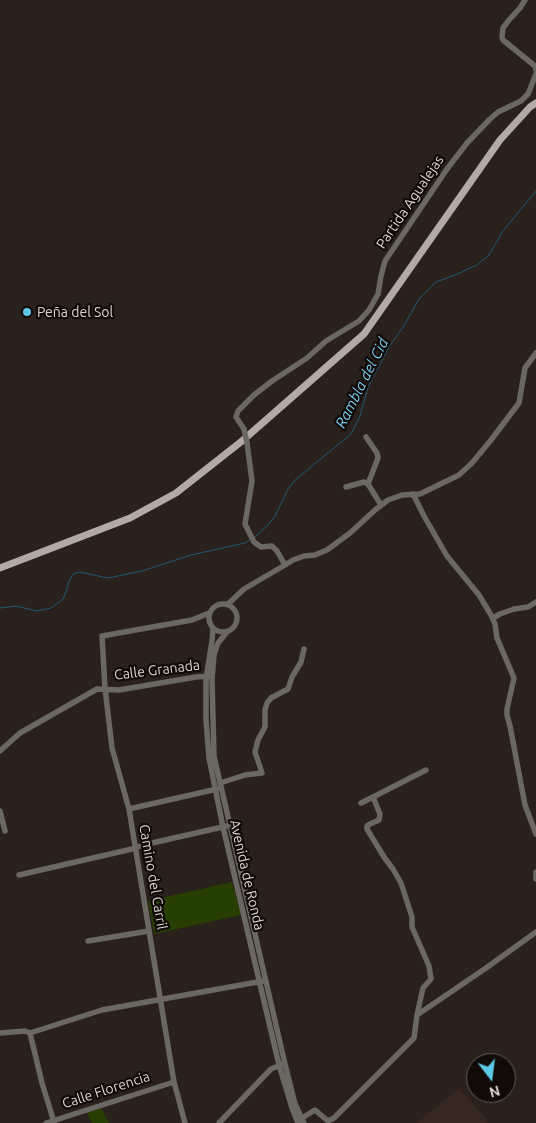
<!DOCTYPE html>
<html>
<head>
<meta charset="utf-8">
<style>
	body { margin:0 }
	#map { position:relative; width:536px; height:1123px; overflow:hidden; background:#2a201c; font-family:Ubuntu,sans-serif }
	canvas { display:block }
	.north { position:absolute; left:466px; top:1053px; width:50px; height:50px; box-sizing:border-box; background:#100b09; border:1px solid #625c5a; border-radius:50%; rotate:165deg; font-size:14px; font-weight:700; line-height:20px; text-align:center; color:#ddd6d3 }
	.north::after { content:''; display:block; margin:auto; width:18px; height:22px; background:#5bc8e7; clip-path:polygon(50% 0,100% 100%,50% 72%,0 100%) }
</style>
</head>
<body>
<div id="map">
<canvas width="536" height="1123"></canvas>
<div class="north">N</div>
</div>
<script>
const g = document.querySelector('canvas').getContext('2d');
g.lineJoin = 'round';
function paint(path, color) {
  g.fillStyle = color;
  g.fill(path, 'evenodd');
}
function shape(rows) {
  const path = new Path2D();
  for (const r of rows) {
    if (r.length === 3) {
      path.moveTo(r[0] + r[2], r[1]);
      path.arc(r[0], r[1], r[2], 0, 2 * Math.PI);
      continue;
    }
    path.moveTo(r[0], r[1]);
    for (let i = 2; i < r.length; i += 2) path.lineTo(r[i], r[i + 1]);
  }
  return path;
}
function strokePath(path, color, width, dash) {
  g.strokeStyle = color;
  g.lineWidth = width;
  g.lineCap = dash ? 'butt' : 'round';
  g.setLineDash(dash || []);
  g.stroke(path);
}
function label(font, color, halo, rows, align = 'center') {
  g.font = font + ' Ubuntu,sans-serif';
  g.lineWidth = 4.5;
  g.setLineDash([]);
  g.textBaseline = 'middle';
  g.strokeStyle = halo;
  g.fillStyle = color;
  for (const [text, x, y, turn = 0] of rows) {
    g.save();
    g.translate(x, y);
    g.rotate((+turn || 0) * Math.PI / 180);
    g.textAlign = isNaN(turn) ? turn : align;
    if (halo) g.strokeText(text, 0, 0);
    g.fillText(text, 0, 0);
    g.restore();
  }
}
paint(shape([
	[459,1088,488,1121,484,1123,417,1123]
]), '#372721');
paint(shape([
	[232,882,241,915,154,934,148,901],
	[101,1108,109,1123,92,1123,87,1113]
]), '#273f02');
strokePath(shape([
	[254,538,268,525,275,516,288,489,294,481,351,434,360,416,368,387,389,347,403,327,419,299,436,282,455,275,477,265,489,255,503,231,536,191],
	[0,608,16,606,37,611,51,608,63,599,67,589,69,581,73,574,80,572,108,578,142,571,191,555,245,543,250,540]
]), '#1f5a73', 1);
strokePath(shape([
	[525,0,520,8,509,20,503,28,502,37,503,40,535,66,536,70],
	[244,429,236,417,238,411,254,395,272,381,307,358,326,341,359,321,369,310,378,294,381,276,385,261,447,169,467,143,489,120,498,112,521,101,528,94,536,74],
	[366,437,377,453,378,458,368,484,381,505],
	[346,487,364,482,368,484],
	[413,494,424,516,447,556,479,595,491,615,495,624,497,638,514,678,507,709,507,715,510,726,525,805,536,834],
	[285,565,293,560,304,556,315,555,327,550,350,533,375,510,388,500,402,495,420,494,459,475,472,463,491,440,519,403,525,368,536,353],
	[223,618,14],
	[228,604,244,589,285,565,277,551,272,546,261,547,254,542,245,524,252,481,247,443],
	[493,618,500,614,514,609,528,607,536,602],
	[213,628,212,641,206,679,206,720,209,758,223,827,279,1065,292,1108,298,1123],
	[227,632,218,643,214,655,212,680,214,756,285,1064,295,1104,304,1123],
	[0,751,20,733,97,689,119,690,196,677,210,676],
	[220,783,245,775,262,773,255,752,258,740,265,727,265,710,267,703,271,698,288,689,292,677,301,662,304,649],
	[373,797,426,770],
	[361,803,373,797,380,814,379,820,370,824,367,826,367,829,384,857,393,869,401,883,412,917,412,927,429,966,431,979,423,988,417,1015],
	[129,809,217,789],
	[0,811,5,831],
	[536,872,536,879],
	[19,875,132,849,143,845,227,826],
	[88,941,149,931],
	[0,1033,25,1031,30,1033,102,1010,263,981],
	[30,1033,42,1083,54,1122],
	[302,1118,315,1110,328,1121,334,1118,414,1038,417,1015,486,968,536,932],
	[46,1123,174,1082],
	[185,1123,174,1082,129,809,112,748,105,688,102,636,192,620,209,613],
	[219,1123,271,1069,283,1064]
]), '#6b6763', 5.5);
strokePath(shape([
	[0,568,130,518,176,493,242,441,364,334,500,140,530,107,536,103]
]), '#b3aba3', 7);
strokePath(shape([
	[244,429,247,443]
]), '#6b6763', 5.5);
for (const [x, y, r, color] of [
	[27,312,5,"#5bc8e7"]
]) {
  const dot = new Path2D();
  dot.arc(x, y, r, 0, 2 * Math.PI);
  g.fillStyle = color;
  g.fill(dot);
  strokePath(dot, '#100b09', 2);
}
label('14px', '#ddd6d3', '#100b09', [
	["Partida Agualejas",410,202,-56],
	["Calle Granada",157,670,-7],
	["Avenida de Ronda",247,875,77],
	["Camino del Carril",153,877,80],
	["Calle Florencia",106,1090,-18]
]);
label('14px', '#ddd6d3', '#100b09', [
	["Peña del Sol",37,312]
], 'left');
label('italic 15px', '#7ccef5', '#100b09', [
	["Rambla del Cid",362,383,-63]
]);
</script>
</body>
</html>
